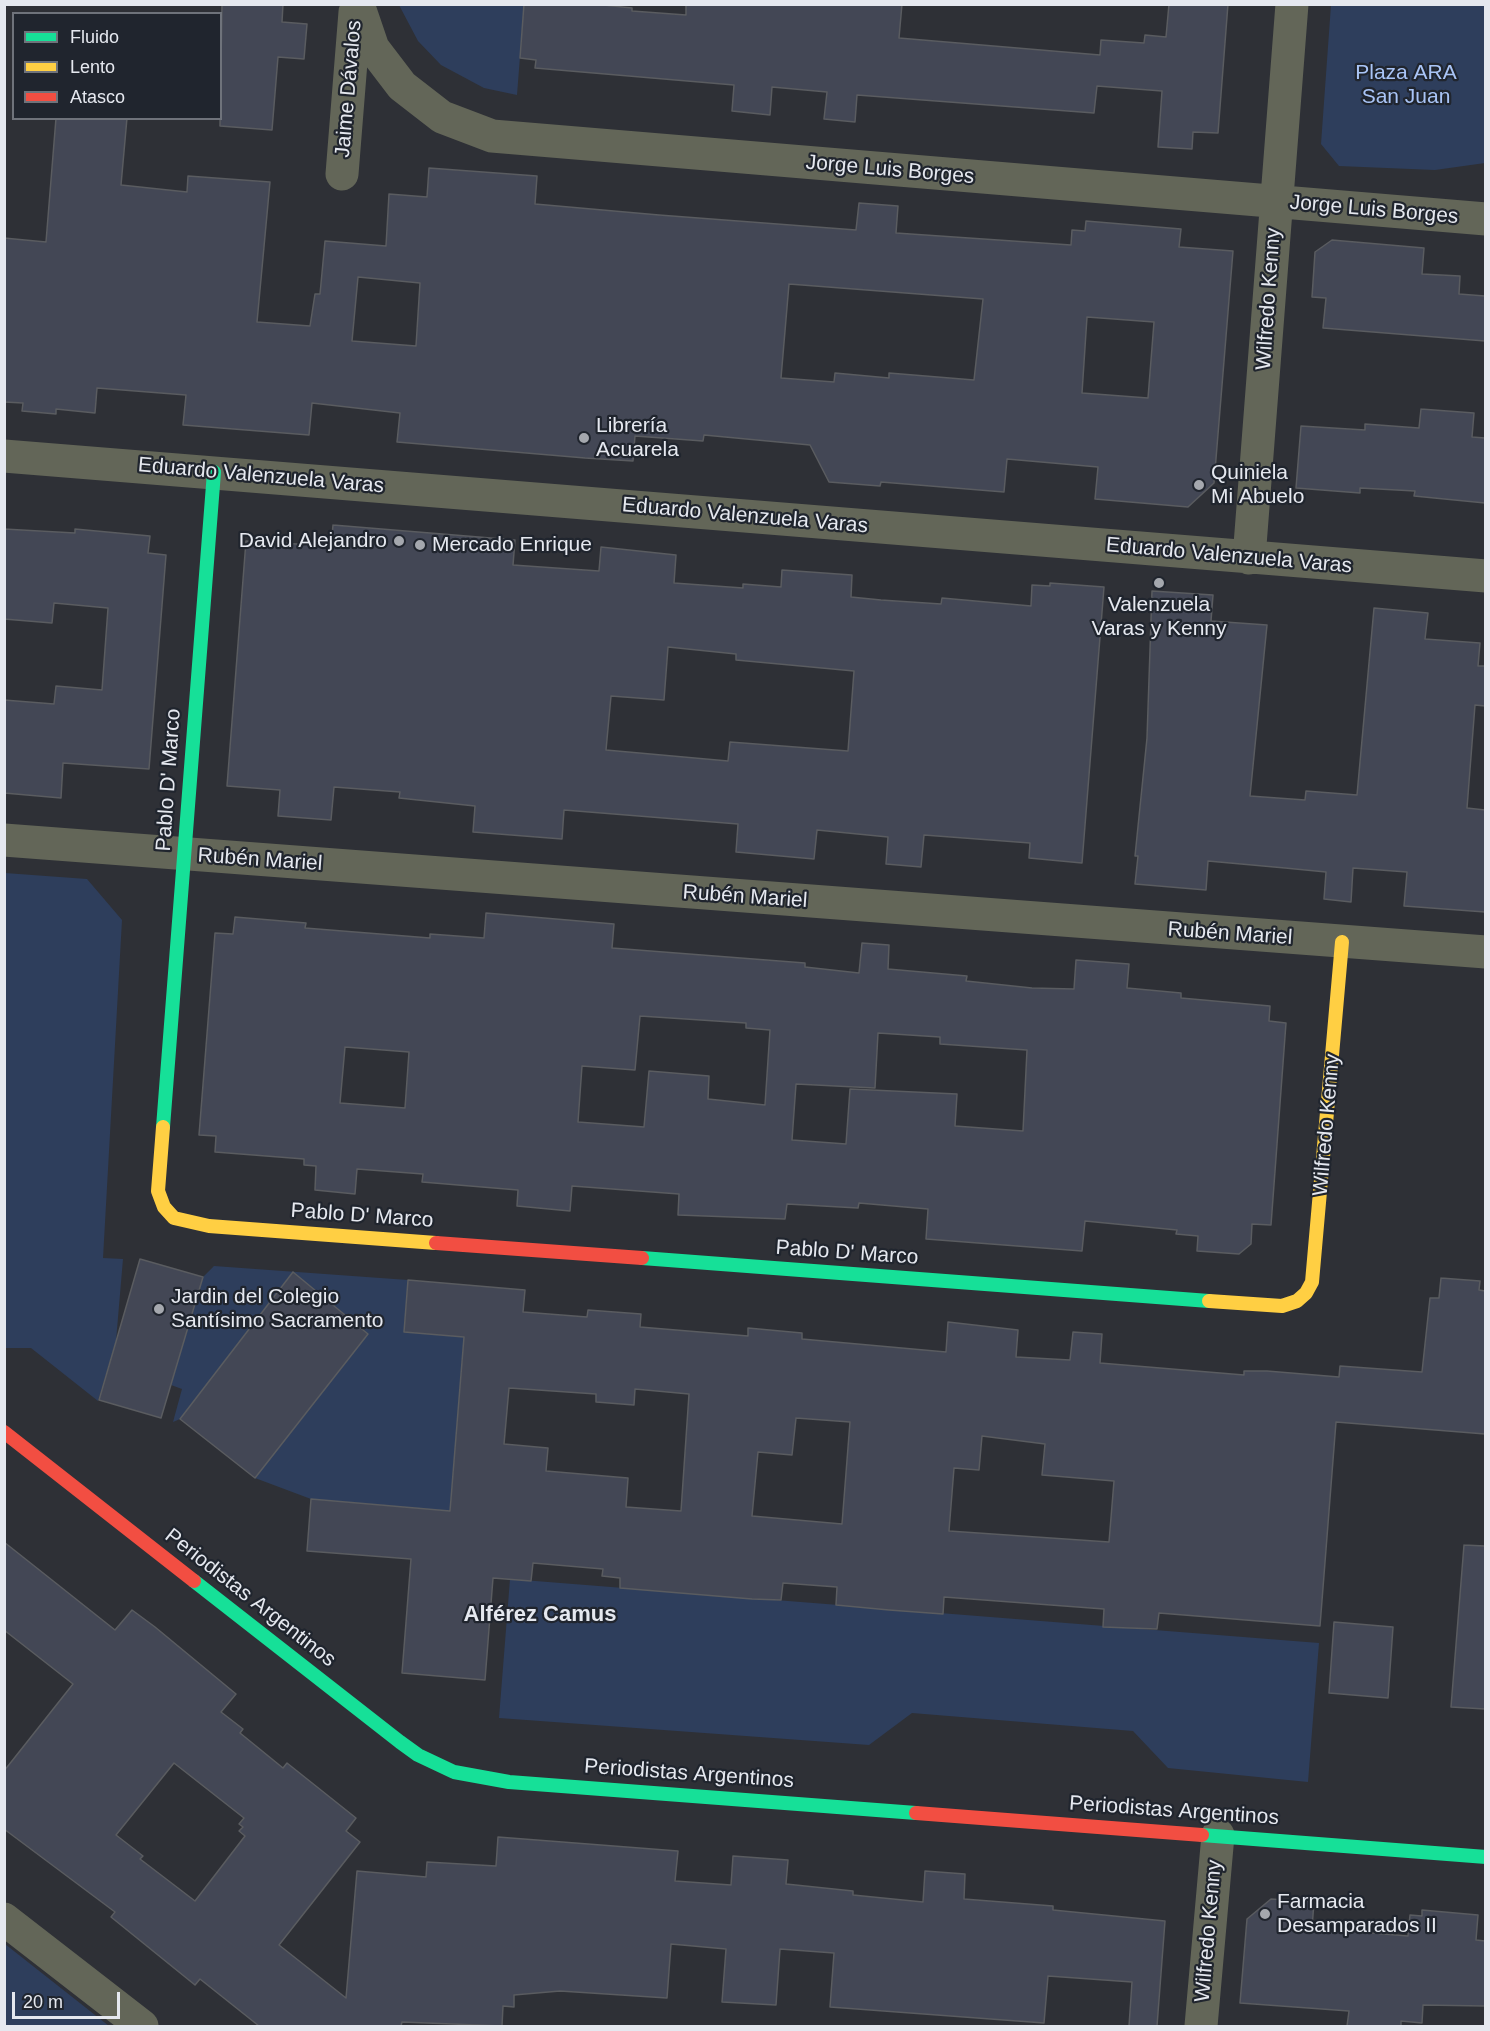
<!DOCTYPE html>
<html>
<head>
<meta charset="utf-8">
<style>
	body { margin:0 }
	#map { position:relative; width:1490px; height:2031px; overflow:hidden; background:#2e3036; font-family:Helvetica,sans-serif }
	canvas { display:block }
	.frame { position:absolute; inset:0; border:6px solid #e5e8ef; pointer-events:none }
	.legend { position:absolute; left:12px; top:12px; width:210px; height:108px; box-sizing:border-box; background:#20252e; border:2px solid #6f737b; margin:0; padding:8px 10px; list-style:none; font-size:18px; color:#e5e8ef }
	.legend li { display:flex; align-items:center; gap:12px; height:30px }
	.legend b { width:30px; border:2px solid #6f737b }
	.scale { position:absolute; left:12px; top:1992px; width:108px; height:27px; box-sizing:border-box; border:3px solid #e5e8ef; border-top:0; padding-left:8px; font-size:18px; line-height:21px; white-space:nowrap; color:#e5e8ef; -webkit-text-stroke:4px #20252e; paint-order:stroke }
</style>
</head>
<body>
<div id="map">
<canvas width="1490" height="2031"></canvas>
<div class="frame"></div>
<ul class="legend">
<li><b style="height:8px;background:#16e098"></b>Fluido</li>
<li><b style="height:8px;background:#ffcf43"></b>Lento</li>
<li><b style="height:8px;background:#f24e42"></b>Atasco</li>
</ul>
<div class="scale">20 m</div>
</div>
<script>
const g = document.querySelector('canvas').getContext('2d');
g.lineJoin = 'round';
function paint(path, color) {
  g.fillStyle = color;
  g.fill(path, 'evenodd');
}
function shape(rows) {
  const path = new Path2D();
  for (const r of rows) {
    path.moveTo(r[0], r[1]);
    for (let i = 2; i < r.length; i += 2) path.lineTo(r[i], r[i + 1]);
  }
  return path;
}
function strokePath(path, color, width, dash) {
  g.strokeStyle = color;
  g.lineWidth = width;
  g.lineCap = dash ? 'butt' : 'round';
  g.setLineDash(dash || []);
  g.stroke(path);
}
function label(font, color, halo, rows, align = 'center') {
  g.font = font + ' Helvetica,sans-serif';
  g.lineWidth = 4.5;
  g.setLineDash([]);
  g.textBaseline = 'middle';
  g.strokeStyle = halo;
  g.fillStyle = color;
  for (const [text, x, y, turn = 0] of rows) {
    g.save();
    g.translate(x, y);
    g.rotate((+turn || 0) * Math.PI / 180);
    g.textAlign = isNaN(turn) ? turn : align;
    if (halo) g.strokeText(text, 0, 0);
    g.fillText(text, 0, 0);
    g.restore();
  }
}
paint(shape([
	[399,5,524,5,517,95,484,88,441,65,418,41],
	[1331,5,1485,5,1485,163,1435,170,1339,166,1321,144],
	[5,873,87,879,122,920,103,1258,123,1259,116,1341,98,1401,31,1348,5,1348],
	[214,1266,408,1280,404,1332,464,1337,450,1511,311,1499,255,1478,368,1334,293,1272,180,1419,173,1422,182,1389,171,1385,203,1277],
	[510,1579,1319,1643,1308,1782,1168,1768,1133,1731,912,1713,869,1745,499,1718],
	[5,1944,109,2026,5,2026]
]), '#2e3e5c');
const building = shape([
	[222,4,283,4,282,22,307,24,304,59,278,57,272,130,220,126,222,4],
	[524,4,594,4,632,8,632,11,686,15,686,4,902,4,899,38,1100,55,1101,40,1144,43,1145,35,1166,37,1169,4,1228,4,1218,133,1193,132,1192,149,1158,147,1162,91,1097,86,1094,113,857,95,855,122,824,119,827,92,772,87,770,115,732,111,734,85,535,68,536,60,520,58,524,4],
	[56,118,127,118,121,185,187,192,188,176,270,182,257,322,310,326,315,294,320,294,325,241,386,246,389,194,427,197,429,168,537,176,535,204,659,215,856,230,859,203,898,206,896,233,1071,245,1072,230,1085,231,1086,221,1181,229,1179,247,1233,251,1214,483,1188,507,1095,499,1098,467,1007,459,1004,492,881,482,880,486,829,482,810,445,704,435,703,441,635,436,633,461,585,458,397,442,400,413,312,403,309,435,183,425,186,395,97,388,95,413,56,409,56,414,22,411,23,403,4,402,4,238,46,242,56,118],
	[358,277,420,283,416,346,352,341,358,277],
	[789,284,983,299,974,380,889,373,889,378,835,373,834,382,781,378,789,284],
	[1087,317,1154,322,1148,398,1082,393,1087,317],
	[1332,240,1424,248,1422,274,1460,276,1459,294,1485,296,1485,341,1323,328,1326,298,1312,297,1315,252,1332,240],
	[1421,409,1474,413,1472,437,1485,438,1485,503,1414,496,1415,491,1360,488,1360,493,1296,488,1301,426,1365,430,1365,424,1419,428,1421,409],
	[333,525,515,540,513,565,527,566,599,571,601,547,676,555,674,583,743,588,743,584,781,587,782,570,852,575,851,597,881,600,941,604,942,598,1031,606,1032,585,1050,586,1050,583,1104,587,1082,863,1029,858,1030,843,924,835,921,867,886,864,888,837,817,830,814,859,736,852,738,824,564,810,562,839,473,832,475,806,399,798,400,792,334,787,331,820,278,816,280,790,227,786,246,541,331,546,333,525],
	[668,647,736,654,736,660,854,671,848,751,730,742,728,761,606,750,611,696,664,700,668,647],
	[4,529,75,533,75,529,150,536,148,553,166,555,149,769,63,763,61,798,4,793,4,700,54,704,56,686,102,690,108,608,54,603,52,623,4,619,4,529],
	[1152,591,1213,595,1211,621,1267,625,1250,796,1305,800,1306,791,1357,795,1374,608,1428,613,1425,639,1480,643,1478,666,1485,666,1485,706,1475,705,1467,808,1485,810,1485,912,1404,906,1407,872,1353,868,1351,902,1324,899,1326,872,1285,868,1208,861,1206,890,1135,884,1138,856,1135,856,1147,738,1152,591],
	[486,913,614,924,612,948,805,963,805,967,859,973,862,943,889,945,888,969,967,976,966,981,1032,988,1074,989,1076,960,1129,964,1127,988,1181,993,1181,998,1270,1006,1269,1021,1286,1023,1271,1225,1252,1224,1251,1244,1239,1254,1197,1251,1198,1236,1176,1234,1177,1230,1085,1221,1082,1251,926,1239,928,1209,859,1203,858,1208,787,1204,785,1219,678,1215,679,1194,572,1186,570,1211,517,1206,518,1190,422,1182,423,1174,357,1169,355,1194,315,1190,316,1166,304,1165,304,1159,215,1152,216,1136,199,1135,215,933,233,934,235,917,306,923,305,928,430,938,430,934,484,938,486,913],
	[640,1016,746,1023,746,1028,770,1030,765,1105,708,1099,709,1076,649,1071,644,1127,578,1122,582,1066,635,1070,640,1016],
	[878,1033,940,1037,940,1044,1027,1050,1023,1131,955,1126,957,1094,850,1089,846,1144,792,1140,796,1084,875,1088,878,1033],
	[345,1047,409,1052,405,1108,340,1103,345,1047],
	[140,1259,203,1277,161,1418,99,1400,140,1259],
	[293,1272,368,1334,255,1478,180,1419,293,1272],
	[1441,1278,1480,1281,1479,1290,1485,1291,1485,1434,1336,1422,1320,1626,1159,1613,1157,1629,1103,1627,1104,1609,944,1597,943,1614,889,1610,836,1605,837,1587,783,1583,781,1600,752,1599,620,1588,620,1578,602,1576,603,1569,533,1563,531,1581,493,1578,485,1680,402,1673,411,1559,307,1551,311,1499,450,1511,464,1337,404,1332,408,1280,525,1290,523,1312,587,1317,588,1310,641,1314,640,1327,748,1336,748,1328,802,1333,802,1339,946,1352,948,1322,1018,1330,1016,1357,1070,1360,1073,1332,1102,1334,1100,1363,1244,1375,1244,1371,1267,1371,1339,1377,1340,1366,1422,1372,1430,1298,1439,1298,1441,1278],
	[509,1388,596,1394,596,1402,634,1405,635,1389,689,1394,681,1511,626,1507,628,1478,546,1471,548,1448,504,1444,509,1388],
	[796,1418,850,1422,842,1524,752,1516,758,1452,792,1455,796,1418],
	[982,1436,1045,1444,1042,1475,1114,1481,1109,1542,949,1531,954,1468,979,1470,982,1436],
	[4,1542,115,1630,132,1610,155,1627,236,1694,221,1712,243,1729,240,1733,283,1768,287,1763,356,1818,346,1831,360,1842,279,1945,346,1998,357,1871,426,1877,427,1862,496,1866,498,1837,678,1851,675,1881,731,1885,733,1856,788,1860,786,1884,853,1891,853,1895,923,1902,925,1871,965,1874,964,1899,1053,1906,1053,1910,1165,1921,1157,2026,1129,2026,1132,1982,1048,1976,1044,2023,830,2007,834,1953,780,1949,776,2005,722,2002,726,1949,671,1944,667,1998,560,1991,514,1995,514,2007,503,2006,502,2026,402,2022,401,2026,259,2026,200,1979,195,1985,111,1917,115,1912,4,1829,4,1771,73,1684,4,1630,4,1542],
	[174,1763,244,1818,239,1824,243,1827,239,1831,245,1836,195,1901,140,1859,143,1856,116,1835,174,1763],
	[1464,1545,1485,1546,1485,1709,1451,1707,1464,1545],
	[1334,1622,1393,1627,1388,1698,1329,1693,1334,1622],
	[1271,1899,1314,1902,1312,1928,1408,1936,1410,1915,1422,1916,1422,1910,1478,1915,1476,1940,1485,1941,1485,2006,1423,2005,1422,2023,1401,2021,1401,2026,1347,2026,1349,2011,1240,2003,1247,1919,1271,1899]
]);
paint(building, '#434755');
strokePath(building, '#5a5c60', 1.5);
strokePath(shape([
	[358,4,373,48,402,86,442,117,492,136,1486,219],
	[342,174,355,12],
	[4,456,1486,576],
	[1249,558,1292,4],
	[4,840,1486,952],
	[4,1919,142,2026],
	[1201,2026,1218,1835]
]), '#636658', 33);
strokePath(shape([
	[163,1127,214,472],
	[642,1258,1209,1301],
	[194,1581,400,1742,418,1755,454,1772,509,1782,916,1813],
	[1202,1835,1486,1857]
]), '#16e098', 14);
strokePath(shape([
	[163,1127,158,1191,164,1207,174,1218,209,1226,436,1243],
	[1209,1301,1282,1306,1297,1301,1306,1293,1312,1282,1342,942]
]), '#ffcf43', 14);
strokePath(shape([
	[436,1243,642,1258],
	[4,1432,194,1581],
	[916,1813,1202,1835]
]), '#f24e42', 14);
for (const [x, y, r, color] of [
	[584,438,6,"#a5a8ae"],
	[1199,485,6,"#a5a8ae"],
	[399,541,6,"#a5a8ae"],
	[420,545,6,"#a5a8ae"],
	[1159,583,6,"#a5a8ae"],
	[159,1309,6,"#a5a8ae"],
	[1265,1914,6,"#a5a8ae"]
]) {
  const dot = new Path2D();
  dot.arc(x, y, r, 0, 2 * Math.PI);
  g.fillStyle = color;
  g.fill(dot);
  strokePath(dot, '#20252e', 2);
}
label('21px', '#a9c4f6', '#20252e', [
	["Plaza ARA",1406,73],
	["San Juan",1406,97]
]);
label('21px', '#e5e8ef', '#20252e', [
	["Jaime Dávalos",349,89,-85],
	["Jorge Luis Borges",890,170,5],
	["Jorge Luis Borges",1374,210,5],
	["Wilfredo Kenny",1269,299,-86],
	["Eduardo Valenzuela Varas",261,476,5],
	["Eduardo Valenzuela Varas",745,516,5],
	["Eduardo Valenzuela Varas",1229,556,5],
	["Pablo D' Marco",169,780,-86],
	["Rubén Mariel",260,860,4],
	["Rubén Mariel",745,897,4],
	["Rubén Mariel",1230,934,4],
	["Wilfredo Kenny",1327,1125,-85],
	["Pablo D' Marco",362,1216,4],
	["Pablo D' Marco",847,1253,4],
	["Periodistas Argentinos",250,1598,38],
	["Periodistas Argentinos",689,1774,4],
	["Periodistas Argentinos",1174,1811,4],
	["Wilfredo Kenny",1209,1931,-85]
]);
label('21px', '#e5e8ef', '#20252e', [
	["Librería",596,426],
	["Acuarela",596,450],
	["Quiniela",1211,473],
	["Mi Abuelo",1211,497],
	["David Alejandro",387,541,"right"],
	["Mercado Enrique",432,545],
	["Valenzuela",1159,605,"center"],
	["Varas y Kenny",1159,629,"center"],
	["Jardin del Colegio",171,1297],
	["Santísimo Sacramento",171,1321],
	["Farmacia",1277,1902],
	["Desamparados II",1277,1926]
], 'left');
label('bold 22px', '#e5e8ef', '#20252e', [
	["Alférez Camus",540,1615]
]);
</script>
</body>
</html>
